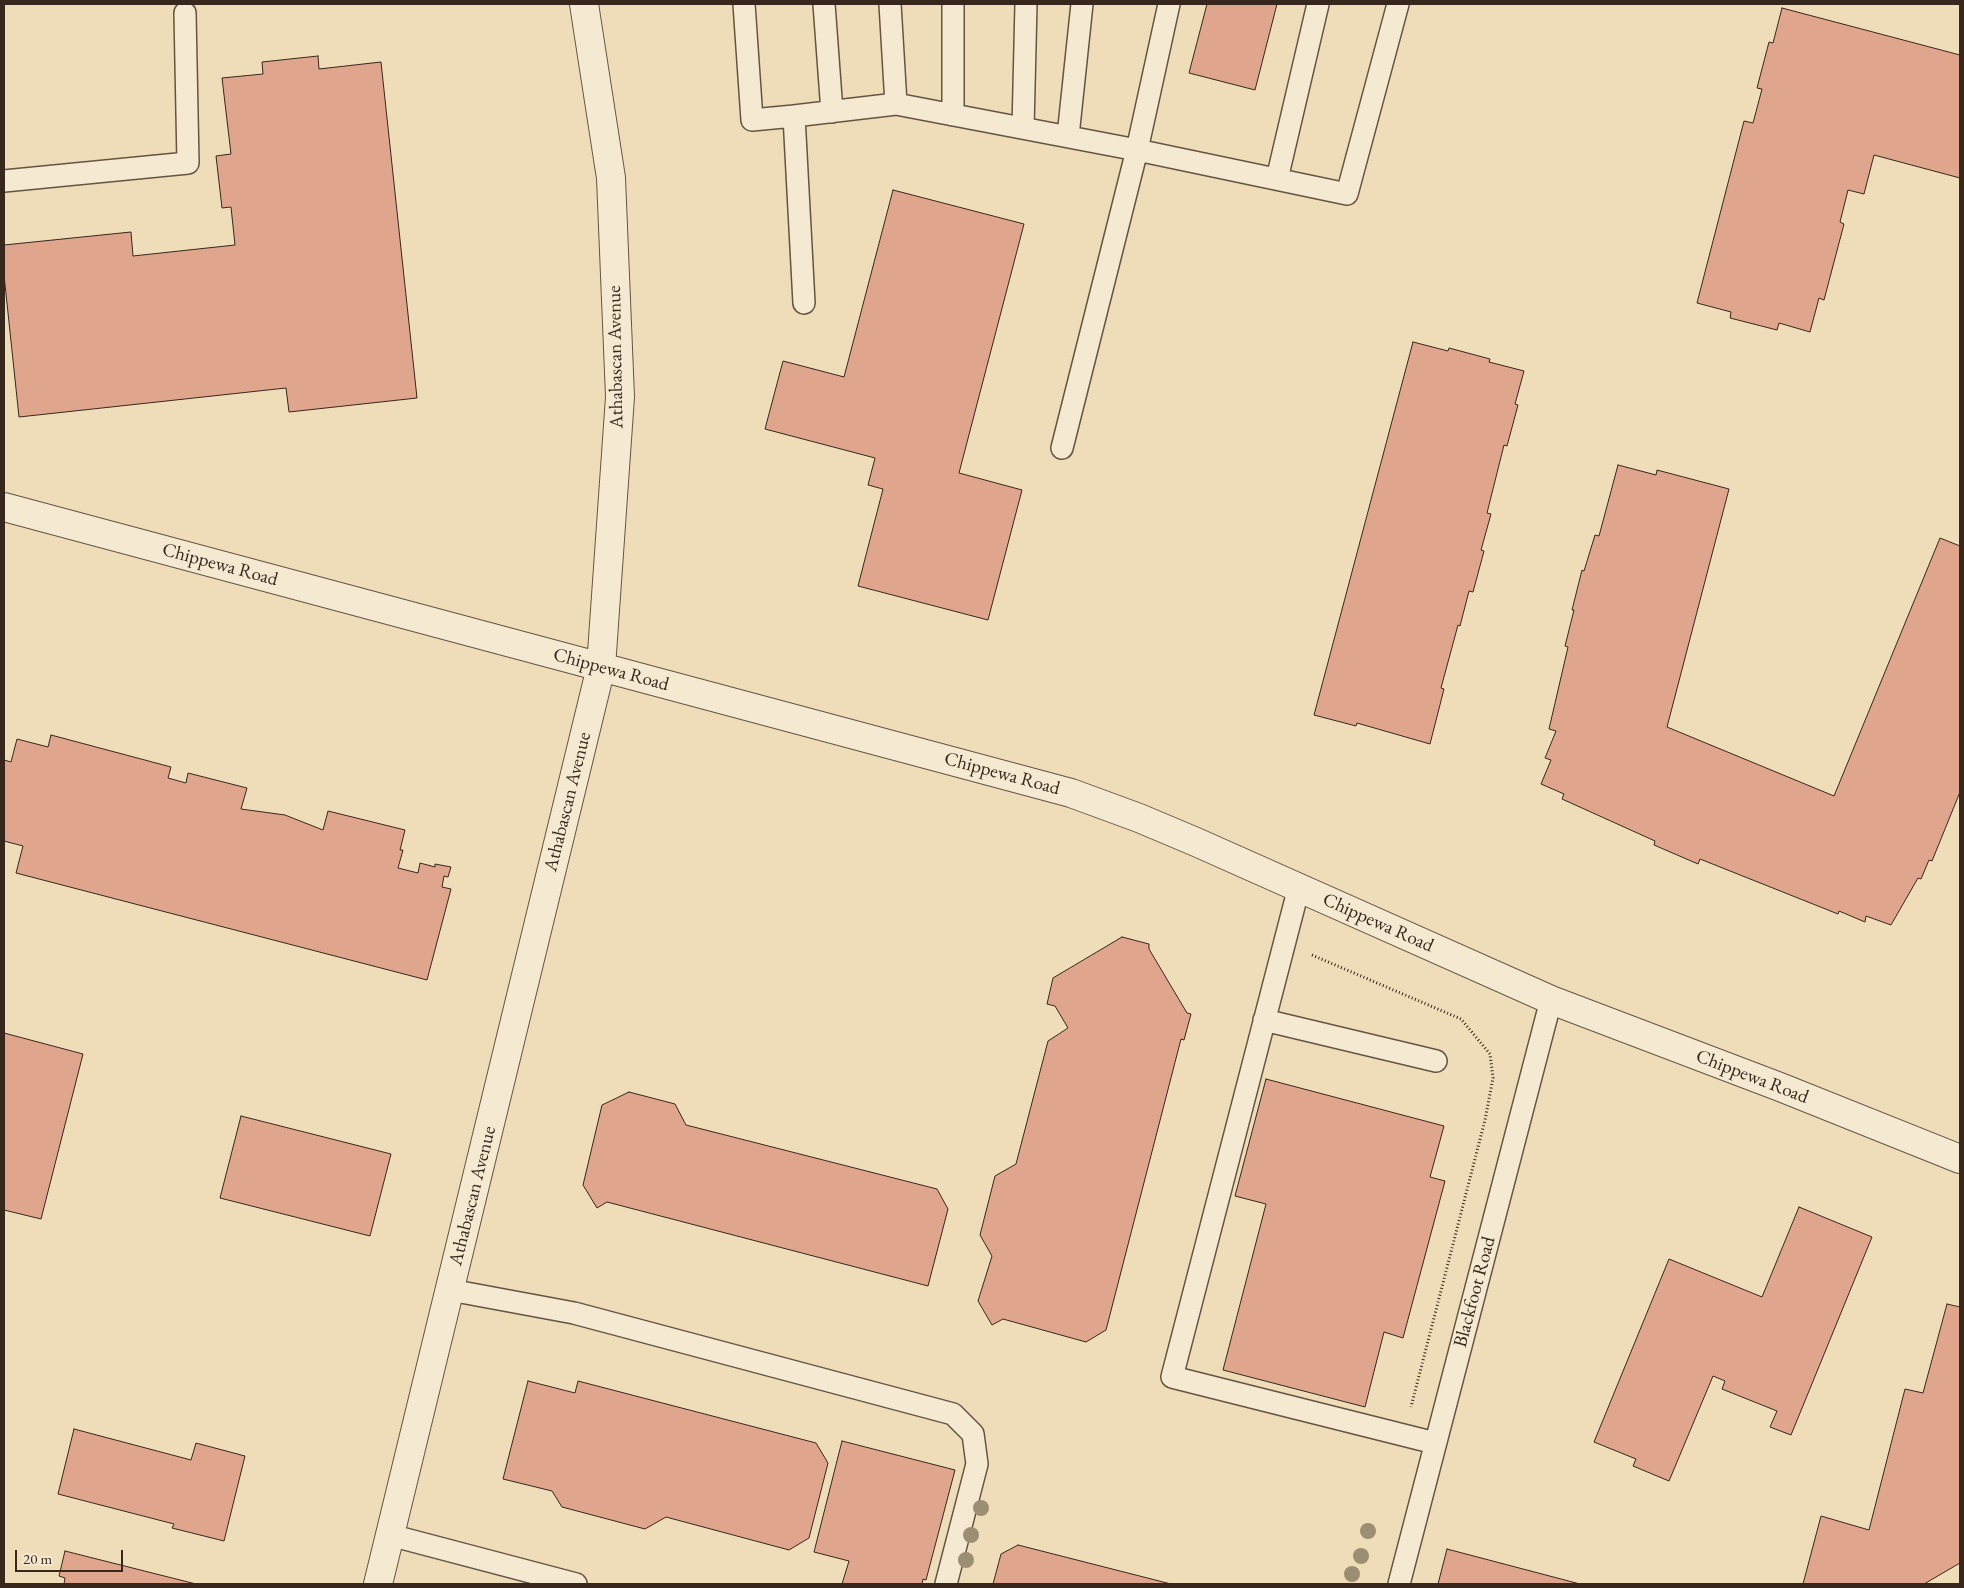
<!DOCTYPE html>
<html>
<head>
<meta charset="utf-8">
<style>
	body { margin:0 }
	#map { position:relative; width:1964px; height:1588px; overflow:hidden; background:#efddb9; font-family:"EB Garamond",serif }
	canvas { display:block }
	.frame { position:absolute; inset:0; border:5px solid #37271d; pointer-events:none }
	.scale { position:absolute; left:15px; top:1550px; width:108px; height:22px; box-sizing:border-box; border:2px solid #37271d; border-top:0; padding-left:6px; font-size:15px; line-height:18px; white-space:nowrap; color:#37271d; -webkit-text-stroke:4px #f5e9d2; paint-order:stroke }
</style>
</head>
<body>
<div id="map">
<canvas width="1964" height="1588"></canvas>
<div class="frame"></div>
<div class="scale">20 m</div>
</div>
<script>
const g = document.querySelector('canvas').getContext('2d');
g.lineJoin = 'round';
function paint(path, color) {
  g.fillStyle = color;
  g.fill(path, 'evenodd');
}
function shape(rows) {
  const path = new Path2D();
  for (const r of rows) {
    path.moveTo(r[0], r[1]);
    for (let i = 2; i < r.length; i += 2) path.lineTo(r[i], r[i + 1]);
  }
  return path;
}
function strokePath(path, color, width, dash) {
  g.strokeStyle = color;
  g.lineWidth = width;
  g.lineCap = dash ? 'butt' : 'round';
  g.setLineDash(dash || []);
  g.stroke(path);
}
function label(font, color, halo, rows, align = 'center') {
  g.font = font + ' "EB Garamond",serif';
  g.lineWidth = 4;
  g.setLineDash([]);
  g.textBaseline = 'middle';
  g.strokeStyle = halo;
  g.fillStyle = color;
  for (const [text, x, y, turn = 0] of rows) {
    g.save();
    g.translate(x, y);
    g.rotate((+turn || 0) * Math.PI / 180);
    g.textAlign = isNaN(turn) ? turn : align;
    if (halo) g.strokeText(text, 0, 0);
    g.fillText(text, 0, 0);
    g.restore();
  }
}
const building = shape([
	[1207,4,1277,4,1255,90,1189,73,1207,4],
	[1782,8,1960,55,1960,178,1874,155,1864,194,1848,190,1840,222,1844,224,1824,300,1819,298,1810,332,1779,323,1777,330,1730,318,1731,312,1697,303,1744,121,1753,123,1762,89,1757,88,1769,42,1773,43,1782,8],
	[318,56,319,69,381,62,417,398,289,412,286,388,19,417,4,275,4,245,131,232,133,256,235,245,231,207,222,208,216,156,231,154,222,78,263,74,262,62,318,56],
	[893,190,1024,224,959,473,1022,490,988,620,858,586,883,489,868,485,875,458,765,429,783,361,844,377,893,190],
	[1413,342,1448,351,1449,348,1490,359,1489,362,1524,371,1515,404,1518,405,1507,446,1504,445,1487,513,1491,514,1481,550,1484,551,1473,592,1469,591,1460,626,1458,625,1441,688,1444,689,1430,744,1357,723,1356,726,1314,715,1413,342],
	[1618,465,1656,475,1657,470,1729,489,1667,727,1834,796,1940,538,1960,546,1960,792,1932,861,1929,860,1921,879,1918,878,1891,925,1866,916,1865,922,1839,911,1838,914,1700,859,1698,864,1654,845,1655,841,1562,799,1564,794,1541,784,1551,760,1545,758,1556,731,1549,729,1568,647,1565,646,1574,610,1572,610,1582,570,1584,571,1595,535,1599,536,1618,465],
	[51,735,171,767,168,778,186,783,188,773,247,788,241,809,285,815,323,830,328,811,405,830,400,850,403,850,398,868,418,873,420,863,435,867,435,864,451,867,448,877,444,876,442,887,451,889,427,980,16,873,23,846,4,841,4,755,4,760,11,762,17,739,48,747,51,735],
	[1122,937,1149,944,1149,949,1187,1013,1191,1014,1184,1040,1181,1039,1106,1330,1086,1342,1003,1319,992,1325,978,1301,992,1256,980,1235,995,1176,1016,1164,1048,1041,1068,1028,1055,1006,1047,1004,1053,978,1122,937],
	[4,1033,83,1054,41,1219,4,1210,4,1033],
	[1266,1079,1444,1126,1430,1177,1445,1181,1403,1338,1384,1332,1365,1407,1223,1370,1266,1204,1235,1196,1266,1079],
	[629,1092,675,1104,686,1125,937,1189,948,1209,928,1286,607,1202,597,1208,583,1185,602,1105,629,1092],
	[241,1116,391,1154,370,1236,220,1198,241,1116],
	[1799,1207,1872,1237,1791,1435,1770,1427,1777,1411,1722,1389,1725,1381,1713,1376,1669,1481,1633,1466,1636,1459,1594,1442,1669,1259,1762,1297,1799,1207],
	[1947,1304,1960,1307,1960,1563,1924,1584,1803,1584,1821,1516,1869,1530,1905,1389,1923,1393,1947,1304],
	[528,1381,575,1393,578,1381,816,1443,828,1463,809,1538,789,1550,666,1517,645,1529,562,1507,552,1491,503,1479,528,1381],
	[74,1429,191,1460,196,1443,245,1456,224,1541,172,1528,174,1524,58,1494,74,1429],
	[842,1441,955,1470,926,1580,923,1579,922,1584,842,1584,849,1561,814,1552,842,1441],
	[1018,1545,1171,1584,993,1584,1001,1554,1018,1545],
	[1447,1549,1580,1584,1438,1584,1447,1549],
	[65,1551,196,1584,64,1584,65,1578,59,1576,65,1551]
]);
paint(building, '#e0a58d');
strokePath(building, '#37271d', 1);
const lane = shape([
	[744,4,752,120,794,116,804,303],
	[824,4,832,112],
	[890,4,896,104],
	[953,4,953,115],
	[794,116,896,104,1137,150,1347,194,1398,4],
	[1023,128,1026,4],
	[1068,136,1082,4],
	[1277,179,1318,4],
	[4,181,188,163,185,13],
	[1062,448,1137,150,1169,4],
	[1299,887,1172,1377,1435,1443],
	[1264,1020,1436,1061],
	[450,1290,574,1313,953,1414,973,1434,977,1464,946,1584],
	[390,1535,576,1584],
	[1399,1584,1551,1000]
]);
const street = shape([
	[4,507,1071,793,1139,818,1196,842,1551,1000,1780,1087,1960,1159],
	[378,1584,601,667,620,397,611,178,584,4]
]);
strokePath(lane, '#655444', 24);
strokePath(street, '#655444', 30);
strokePath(shape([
	[1312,955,1461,1019,1490,1054,1493,1078,1485,1120,1411,1407]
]), '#37271d', 3, [1, 2.5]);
strokePath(lane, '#f5e9d2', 21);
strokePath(street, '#f5e9d2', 28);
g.fillStyle = '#9c8e73';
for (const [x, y] of [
	[981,1508],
	[1368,1531],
	[971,1535],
	[1361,1556],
	[966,1560],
	[1352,1574]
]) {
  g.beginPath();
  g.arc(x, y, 8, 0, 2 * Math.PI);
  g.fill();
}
label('19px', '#37271d', '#f5e9d2', [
	["Athabascan Avenue",616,357,-91],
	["Chippewa Road",220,565,15],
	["Chippewa Road",611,670,15],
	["Chippewa Road",1002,774,15],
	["Athabascan Avenue",568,802,-76],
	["Chippewa Road",1378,923,24],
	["Chippewa Road",1752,1077,21],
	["Athabascan Avenue",473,1196,-76],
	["Blackfoot Road",1475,1292,-75]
]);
</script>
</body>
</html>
